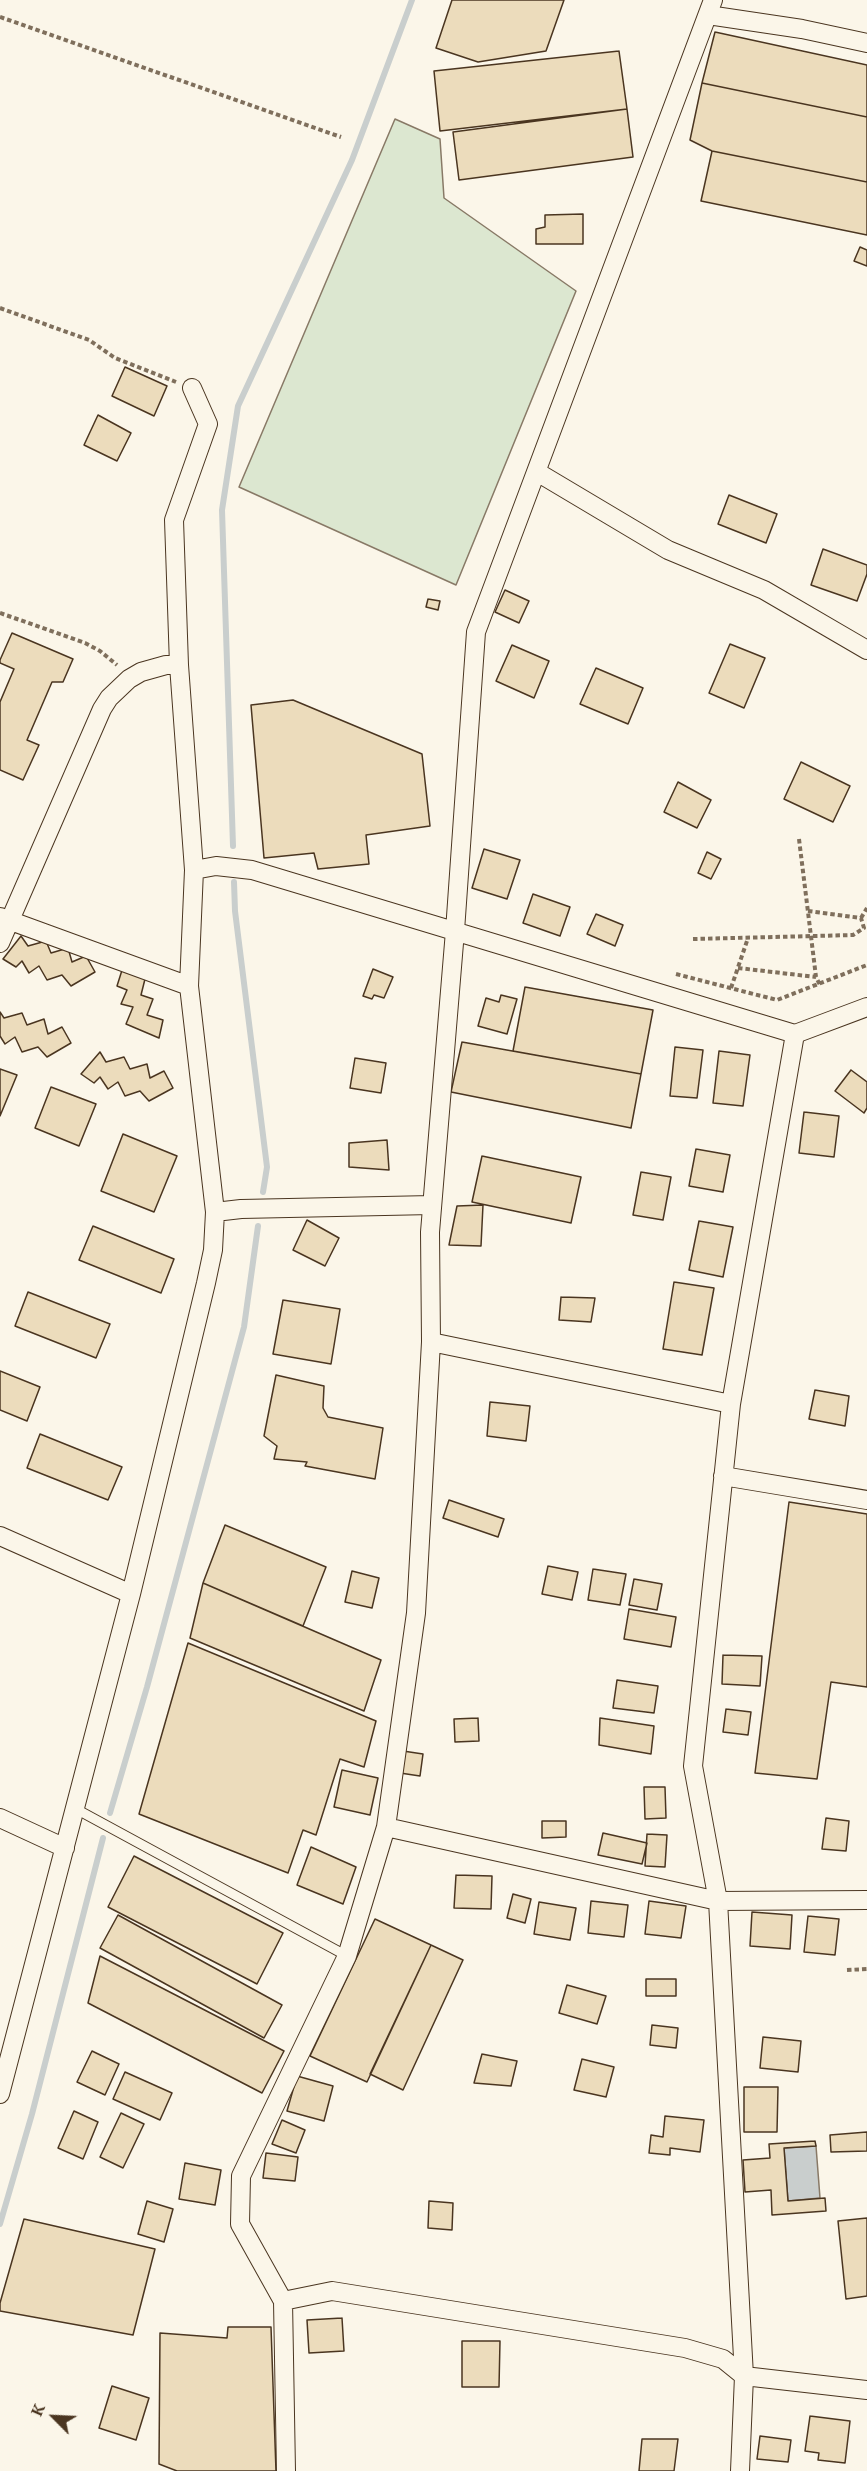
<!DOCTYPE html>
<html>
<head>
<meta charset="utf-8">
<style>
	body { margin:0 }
	#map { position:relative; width:867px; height:2471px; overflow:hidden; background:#fbf6e9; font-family:"PT Serif",serif }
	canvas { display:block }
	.north { position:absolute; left:24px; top:2387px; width:60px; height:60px; -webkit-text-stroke:4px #fbf6e9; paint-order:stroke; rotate:294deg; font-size:16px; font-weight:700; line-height:24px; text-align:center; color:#4a3520 }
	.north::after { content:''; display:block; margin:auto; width:21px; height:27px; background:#4a3520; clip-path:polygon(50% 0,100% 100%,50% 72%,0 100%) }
</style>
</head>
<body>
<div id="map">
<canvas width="867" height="2471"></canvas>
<div class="north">K</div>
</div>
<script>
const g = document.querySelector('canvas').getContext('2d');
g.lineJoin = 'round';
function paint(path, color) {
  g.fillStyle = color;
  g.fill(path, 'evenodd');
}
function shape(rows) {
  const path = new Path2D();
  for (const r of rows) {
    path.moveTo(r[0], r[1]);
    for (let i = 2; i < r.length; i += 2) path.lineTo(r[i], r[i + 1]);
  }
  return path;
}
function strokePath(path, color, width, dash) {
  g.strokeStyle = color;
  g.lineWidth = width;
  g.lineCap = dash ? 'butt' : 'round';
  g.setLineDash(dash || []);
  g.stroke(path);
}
const green = shape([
	[395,119,440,139,444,198,576,291,456,585,239,487,395,119]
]);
paint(green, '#dce7d0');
strokePath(green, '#887966', 1.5);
const water = shape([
	[816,2146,820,2198,788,2201,784,2148,816,2146]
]);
paint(water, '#c9cecd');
strokePath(water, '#887966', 1.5);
strokePath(shape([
	[233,846,222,510,238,406,352,160,412,0],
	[234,882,235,911,267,1167,263,1192],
	[110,1813,147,1687,244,1327,258,1226],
	[0,2224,32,2114,103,1838]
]), '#c9cecd', 6);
const building = shape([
	[452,0,564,0,546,51,478,62,436,48,452,0],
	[715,32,867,65,867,117,702,83,715,32],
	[619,51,627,109,440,131,434,71,619,51],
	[702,83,867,117,867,182,712,151,690,140,702,83],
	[627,109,633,157,459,180,453,132,627,109],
	[712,151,867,182,867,235,701,201,712,151],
	[583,214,583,244,536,244,536,229,545,227,545,215,583,214],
	[860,247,867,250,867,266,854,261,860,247],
	[125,367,167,386,154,416,112,396,125,367],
	[98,415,131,433,117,461,84,445,98,415],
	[729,495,777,514,766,543,718,524,729,495],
	[823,549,867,565,867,574,857,601,811,585,823,549],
	[505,590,529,601,519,623,495,612,505,590],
	[428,599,440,601,438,610,426,607,428,599],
	[12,633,73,659,63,682,52,682,27,740,39,745,23,780,0,770,0,702,14,669,0,663,0,660,12,633],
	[730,644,765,658,744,708,709,693,730,644],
	[512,645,549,661,534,698,496,681,512,645],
	[596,668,643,688,628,724,580,704,596,668],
	[293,700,422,754,430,826,366,835,369,864,318,869,314,853,264,858,251,705,293,700],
	[801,762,850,786,833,822,784,799,801,762],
	[678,782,711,800,697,828,664,812,678,782],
	[484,849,520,860,507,899,472,888,484,849],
	[707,852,721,859,711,879,698,873,707,852],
	[533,894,570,907,560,936,523,923,533,894],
	[596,914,623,925,615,946,587,934,596,914],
	[21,936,28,946,46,941,51,953,68,948,72,962,86,956,95,972,71,986,62,975,47,980,39,966,29,973,22,961,16,967,3,959,21,936],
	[123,967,146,975,141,995,153,999,147,1015,163,1020,159,1038,126,1024,133,1007,121,1004,127,990,117,986,123,967],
	[373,969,393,977,384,998,374,995,372,999,363,996,373,969],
	[525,987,653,1010,641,1074,513,1051,525,987],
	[501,995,517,999,507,1034,478,1026,486,998,499,1002,501,995],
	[0,1012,4,1018,22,1013,27,1025,44,1019,48,1034,62,1027,71,1043,47,1057,38,1047,22,1052,15,1037,5,1044,0,1036,0,1012],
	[462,1042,641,1074,631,1128,451,1092,462,1042],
	[675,1047,703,1050,697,1098,670,1096,675,1047],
	[719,1051,750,1055,743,1106,713,1103,719,1051],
	[100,1052,106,1062,124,1057,130,1069,147,1064,150,1078,164,1071,173,1088,149,1101,140,1091,125,1096,118,1082,108,1089,100,1077,94,1083,81,1074,100,1052],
	[355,1058,386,1063,381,1093,350,1088,355,1058],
	[0,1069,17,1075,0,1116,0,1069],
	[851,1070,867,1082,867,1108,864,1113,835,1091,851,1070],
	[51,1087,96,1104,79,1146,35,1128,51,1087],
	[804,1112,839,1116,834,1157,799,1153,804,1112],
	[123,1134,177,1156,154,1212,101,1191,123,1134],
	[387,1140,389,1170,349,1167,349,1143,387,1140],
	[696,1149,730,1155,723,1192,689,1186,696,1149],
	[482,1156,581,1177,571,1223,472,1202,482,1156],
	[641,1172,671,1177,663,1220,633,1215,641,1172],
	[483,1205,481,1246,449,1245,457,1206,483,1205],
	[307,1220,339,1238,325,1266,293,1250,307,1220],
	[699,1221,733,1227,723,1277,689,1270,699,1221],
	[93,1226,174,1259,161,1293,79,1260,93,1226],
	[674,1282,714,1288,702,1355,663,1349,674,1282],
	[28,1292,110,1324,96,1358,15,1326,28,1292],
	[561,1297,595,1298,591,1322,559,1320,561,1297],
	[283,1300,340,1309,331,1364,273,1354,283,1300],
	[0,1371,40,1387,27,1421,0,1410,0,1371],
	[276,1375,324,1386,323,1408,328,1417,383,1428,375,1479,305,1466,307,1462,274,1459,277,1446,264,1436,276,1375],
	[815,1390,849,1396,845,1426,809,1419,815,1390],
	[490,1402,530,1406,526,1441,487,1436,490,1402],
	[40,1434,122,1467,108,1500,27,1468,40,1434],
	[449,1500,504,1519,498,1537,443,1518,449,1500],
	[789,1502,867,1514,867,1687,831,1682,817,1779,755,1773,789,1502],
	[225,1525,326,1567,303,1626,203,1583,225,1525],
	[548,1566,578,1572,572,1600,542,1594,548,1566],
	[593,1569,626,1574,620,1605,588,1600,593,1569],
	[352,1571,379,1578,372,1608,345,1602,352,1571],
	[634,1579,662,1584,657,1610,629,1605,634,1579],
	[203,1583,381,1660,364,1711,190,1638,203,1583],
	[629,1609,676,1617,671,1647,624,1639,629,1609],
	[188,1643,376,1721,364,1767,340,1759,316,1835,303,1830,288,1873,139,1814,188,1643],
	[723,1655,762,1656,760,1686,722,1684,723,1655],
	[617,1680,658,1686,654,1713,613,1708,617,1680],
	[726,1709,751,1712,748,1735,723,1732,726,1709],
	[478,1718,479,1741,455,1742,454,1719,478,1718],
	[600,1718,654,1726,651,1754,599,1745,600,1718],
	[403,1751,423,1754,420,1776,400,1773,403,1751],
	[342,1770,378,1778,370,1815,334,1807,342,1770],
	[644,1787,665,1787,666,1818,645,1819,644,1787],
	[826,1818,849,1821,846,1851,822,1849,826,1818],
	[542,1821,566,1821,566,1837,542,1838,542,1821],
	[603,1833,647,1843,642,1864,598,1855,603,1833],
	[647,1834,667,1835,665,1867,645,1866,647,1834],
	[311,1847,356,1867,343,1904,297,1885,311,1847],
	[134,1856,283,1933,257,1984,108,1907,134,1856],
	[456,1875,492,1876,491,1909,454,1908,456,1875],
	[513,1894,531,1899,525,1923,507,1918,513,1894],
	[591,1901,628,1905,624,1937,588,1933,591,1901],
	[649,1901,686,1906,681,1938,645,1934,649,1901],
	[539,1902,576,1908,570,1940,534,1934,539,1902],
	[752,1912,792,1915,790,1949,750,1946,752,1912],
	[118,1915,282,2005,264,2038,100,1948,118,1915],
	[808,1916,839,1919,835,1955,804,1952,808,1916],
	[375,1919,431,1945,367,2082,310,2056,375,1919],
	[431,1945,463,1960,403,2090,370,2074,431,1945],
	[100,1956,284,2051,262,2093,88,2003,100,1956],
	[646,1979,676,1979,676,1996,646,1996,646,1979],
	[567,1985,606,1996,597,2024,559,2013,567,1985],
	[652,2025,678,2028,676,2048,650,2045,652,2025],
	[763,2037,801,2041,798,2072,760,2068,763,2037],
	[92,2051,119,2064,105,2095,77,2082,92,2051],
	[482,2054,517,2061,511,2086,474,2083,482,2054],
	[582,2059,614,2067,606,2097,574,2090,582,2059],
	[125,2072,172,2093,160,2120,113,2099,125,2072],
	[297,2076,333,2086,324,2121,287,2111,297,2076],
	[744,2087,778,2087,777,2132,744,2132,744,2087],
	[74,2111,98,2122,83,2159,58,2148,74,2111],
	[121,2113,144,2124,123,2168,100,2157,121,2113],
	[665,2116,704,2120,700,2152,670,2148,670,2155,649,2153,651,2135,663,2137,665,2116],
	[282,2120,305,2130,296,2153,272,2144,282,2120],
	[867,2132,867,2151,831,2152,830,2135,867,2132],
	[815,2141,816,2146,784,2148,788,2201,825,2198,826,2211,772,2215,771,2190,745,2192,743,2160,770,2158,769,2144,815,2141],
	[266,2153,298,2157,295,2181,263,2178,266,2153],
	[185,2163,221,2170,215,2205,179,2199,185,2163],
	[147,2201,173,2209,164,2242,138,2234,147,2201],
	[429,2201,453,2203,452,2230,428,2228,429,2201],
	[867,2218,867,2296,846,2299,838,2221,867,2218],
	[24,2219,155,2249,133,2335,0,2311,0,2303,24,2219],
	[342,2318,344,2351,309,2353,307,2320,342,2318],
	[228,2327,271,2327,276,2471,177,2471,159,2464,160,2333,227,2338,228,2327],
	[462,2341,500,2341,499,2387,462,2387,462,2341],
	[112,2386,149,2398,136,2440,99,2428,112,2386],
	[810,2416,850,2421,845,2463,818,2460,819,2453,805,2451,810,2416],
	[760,2436,791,2440,788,2462,757,2459,760,2436],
	[642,2439,678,2439,674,2471,639,2471,642,2439]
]);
paint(building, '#ecdcbc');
strokePath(building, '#4a3520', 1.5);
const service = shape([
	[76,1809,347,1956]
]);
const minor = shape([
	[708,15,802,29,867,43],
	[537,472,668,550,764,590,867,650],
	[194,870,216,866,252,870,795,1034,867,1007],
	[0,917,189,986,215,1212,213,1250,206,1283,131,1594,0,2094],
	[0,943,102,709,109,698,129,679,141,672,166,665,179,665],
	[189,986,194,870,179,665,174,520,208,424,192,388],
	[215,1212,241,1209,432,1205],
	[431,1342,731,1404],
	[723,1476,867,1500],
	[0,1536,131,1594],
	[0,1818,65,1848],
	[386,1827,718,1901,867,1900],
	[283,2301,332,2291,685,2348,723,2359,744,2376,867,2390],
	[286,2471,283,2301,240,2224,241,2176,347,1956,386,1827,416,1613,431,1342,430,1232,455,931,476,632,713,0],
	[740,2471,744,2376,718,1901,693,1766,731,1404,795,1034]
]);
strokePath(service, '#4a3520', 11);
strokePath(minor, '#4a3520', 20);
strokePath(shape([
	[0,17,341,137],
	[0,308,89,340,115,358,176,382],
	[0,613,85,643,100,651,117,665],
	[799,839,816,977,820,985],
	[861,918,867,908],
	[693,939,853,935,864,928,861,918,808,911],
	[738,968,816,977],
	[676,974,777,1000,867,965],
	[731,988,748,938],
	[847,1970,867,1969]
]), '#7f6f5c', 4, [4.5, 3]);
strokePath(service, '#fbf6e9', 9);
strokePath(minor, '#fbf6e9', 18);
</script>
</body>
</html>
